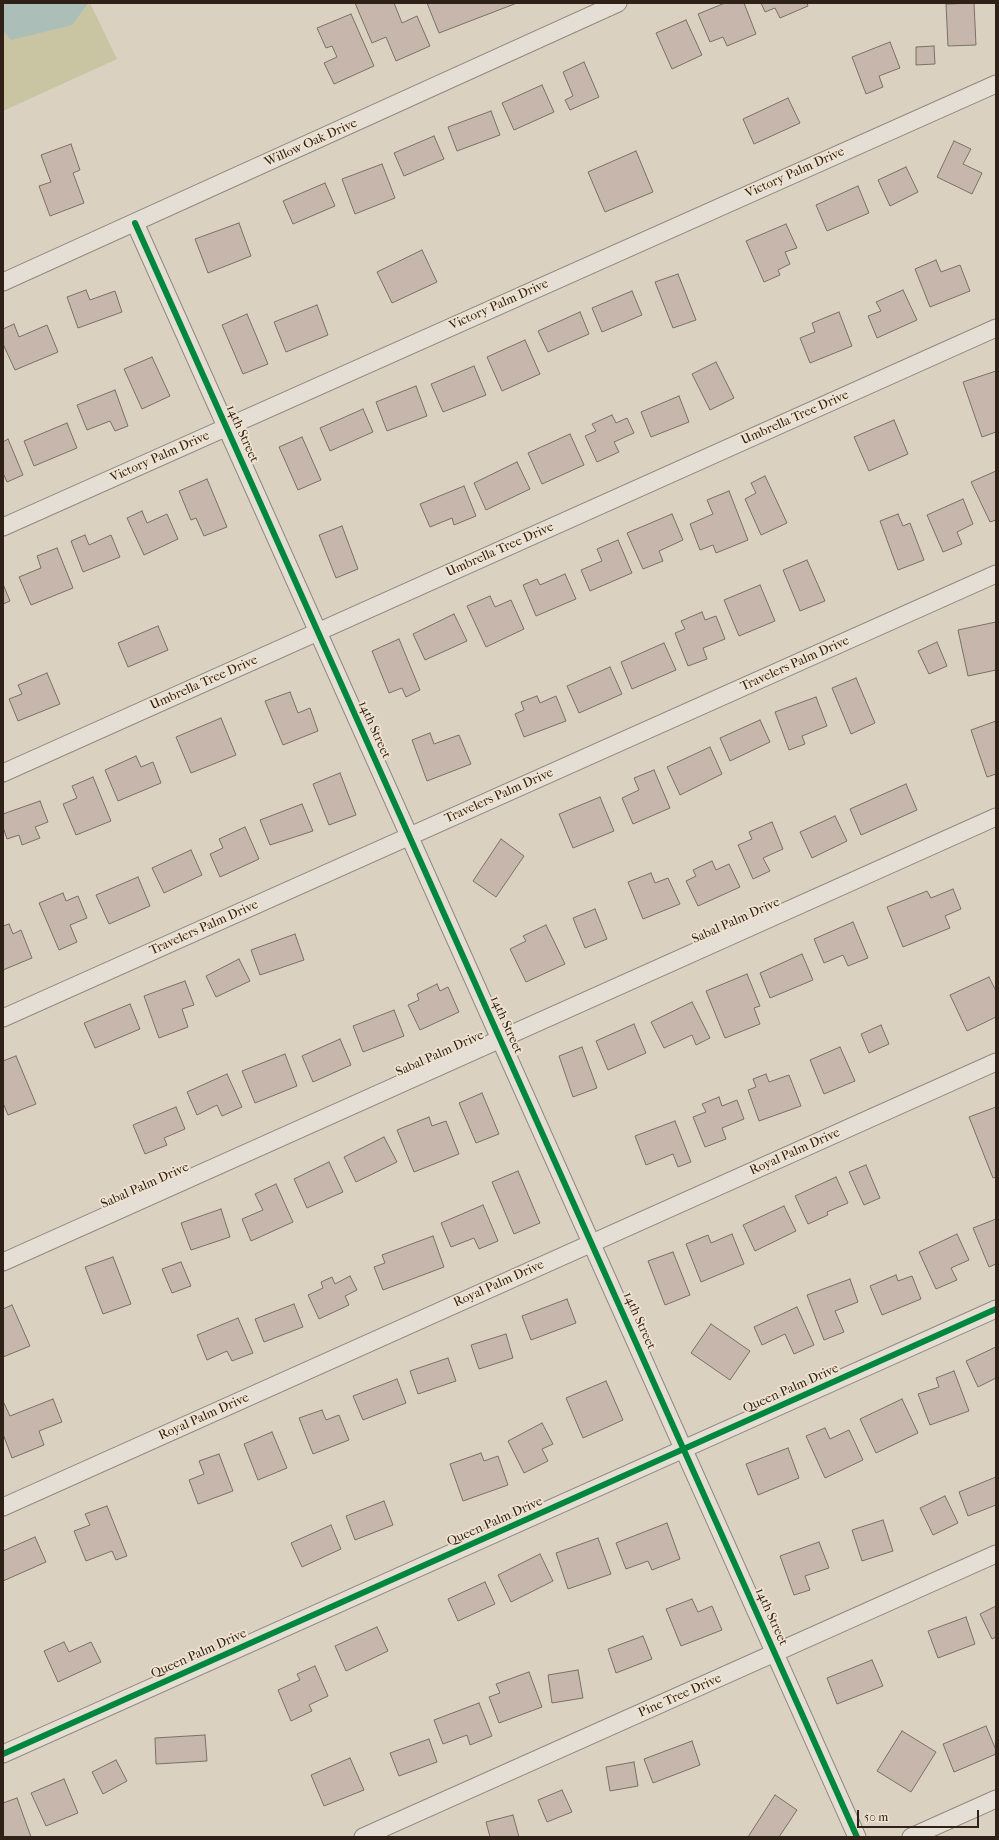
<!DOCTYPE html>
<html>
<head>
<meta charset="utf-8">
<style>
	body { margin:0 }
	#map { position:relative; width:999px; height:1840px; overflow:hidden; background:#dbd1c0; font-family:"IM FELL French Canon",serif }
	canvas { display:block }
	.frame { position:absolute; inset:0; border:4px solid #2f2117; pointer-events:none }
	.scale { position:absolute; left:857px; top:1810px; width:122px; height:18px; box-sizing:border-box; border:2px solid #2f2117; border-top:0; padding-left:5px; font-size:12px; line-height:14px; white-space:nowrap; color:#2f2117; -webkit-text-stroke:3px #efe3cf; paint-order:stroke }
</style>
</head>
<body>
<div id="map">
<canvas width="999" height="1840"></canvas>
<div class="frame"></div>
<div class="scale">50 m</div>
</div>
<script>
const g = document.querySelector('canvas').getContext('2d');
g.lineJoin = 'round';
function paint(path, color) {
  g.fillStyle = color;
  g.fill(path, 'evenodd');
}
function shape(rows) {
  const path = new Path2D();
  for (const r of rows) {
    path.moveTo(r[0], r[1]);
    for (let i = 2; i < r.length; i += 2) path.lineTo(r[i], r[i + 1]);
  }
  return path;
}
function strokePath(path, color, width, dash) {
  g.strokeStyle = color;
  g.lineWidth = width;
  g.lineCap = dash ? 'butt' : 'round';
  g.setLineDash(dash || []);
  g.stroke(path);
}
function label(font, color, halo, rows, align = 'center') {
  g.font = font + ' "IM FELL French Canon",serif';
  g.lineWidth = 3.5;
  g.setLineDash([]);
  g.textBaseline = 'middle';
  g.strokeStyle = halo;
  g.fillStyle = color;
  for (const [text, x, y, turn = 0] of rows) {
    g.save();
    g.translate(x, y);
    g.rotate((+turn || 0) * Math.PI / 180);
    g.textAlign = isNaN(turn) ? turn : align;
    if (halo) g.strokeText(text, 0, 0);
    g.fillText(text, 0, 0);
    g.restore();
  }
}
paint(shape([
	[90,3,117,59,3,111,3,31,11,39,71,25]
]), '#c9c5a2');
paint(shape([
	[3,3,89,3,72,25,11,40,3,31]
]), '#abbfb8');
const building = shape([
	[355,3,394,3,402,23,417,16,430,46,396,61,386,37,372,43,355,3],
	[427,3,517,3,439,33,427,3],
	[725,3,744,3,756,34,727,46,723,37,710,42,698,14,725,3],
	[761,3,807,3,808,6,780,18,775,8,765,12,761,3],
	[974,3,976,45,948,46,946,4,974,3],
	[351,14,374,66,334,84,324,63,337,57,332,46,326,48,317,28,351,14],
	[686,20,702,55,672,69,656,33,686,20],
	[890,42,900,68,879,76,883,87,866,94,852,57,890,42],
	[934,46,935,64,916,65,916,47,934,46],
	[584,62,599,97,570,110,565,100,573,96,563,72,584,62],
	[542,85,554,112,514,130,502,103,542,85],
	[788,98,800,123,754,144,743,119,788,98],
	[491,111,500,135,457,151,448,127,491,111],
	[434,136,444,159,404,176,394,153,434,136],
	[954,141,971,149,963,164,982,173,972,194,937,177,954,141],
	[71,144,80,170,73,173,84,203,50,216,39,186,51,182,41,155,71,144],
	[636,151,653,192,605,212,588,172,636,151],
	[382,164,395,198,355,214,342,179,382,164],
	[906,167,918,192,890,206,878,180,906,167],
	[325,183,335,206,293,224,283,201,325,183],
	[858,186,869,213,827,231,816,205,858,186],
	[239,223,251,256,208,273,195,239,239,223],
	[786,224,797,248,785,252,790,264,778,270,780,275,764,282,746,241,786,224],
	[422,250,437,282,392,303,377,272,422,250],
	[936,260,941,272,960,265,970,291,930,307,915,269,936,260],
	[678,274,696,320,673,328,655,282,678,274],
	[86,290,90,300,115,291,122,312,78,328,67,297,86,290],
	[903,290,917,320,877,338,868,316,881,311,876,302,903,290],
	[632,291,642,315,602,332,592,308,632,291],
	[317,305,328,335,286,352,274,322,317,305],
	[580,312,589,334,548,352,538,331,580,312],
	[839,312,852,346,810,363,800,338,815,332,812,323,839,312],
	[247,314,268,364,243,374,222,325,247,314],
	[14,324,19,337,47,325,58,352,15,370,3,344,3,329,14,324],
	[525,340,540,374,502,391,487,357,525,340],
	[152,357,170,396,142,409,124,369,152,357],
	[716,362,734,398,710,410,692,374,716,362],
	[474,366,486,395,443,412,431,384,474,366],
	[996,371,996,432,982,437,963,382,996,371],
	[416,386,427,416,387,431,376,402,416,386],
	[115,390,128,426,115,431,110,421,87,430,77,405,115,390],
	[679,396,689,422,651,437,641,412,679,396],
	[363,409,373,432,330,451,320,428,363,409],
	[612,415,616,423,627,418,634,433,614,442,619,452,597,462,585,436,596,431,592,424,612,415],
	[894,420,908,454,869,471,854,437,894,420],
	[67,423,77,448,34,466,24,441,67,423],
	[570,434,584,465,542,484,528,453,570,434],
	[302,437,321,480,298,490,279,447,302,437],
	[8,439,23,475,7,482,3,473,3,442,8,439],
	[517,462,530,489,486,510,474,483,517,462],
	[996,471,996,520,990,522,971,482,996,471],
	[765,476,787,523,761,535,745,499,756,493,751,483,765,476],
	[207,479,227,527,204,536,196,518,191,520,179,491,207,479],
	[464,486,476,516,454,525,452,518,430,527,420,504,464,486],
	[729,491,748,540,716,553,713,545,700,550,690,524,713,514,707,500,729,491],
	[963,499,973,524,957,532,962,544,943,552,927,515,963,499],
	[142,511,147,523,167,514,178,539,144,555,127,518,142,511],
	[672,514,683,540,659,551,663,561,643,569,627,533,672,514],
	[898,514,903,526,910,523,924,560,898,570,880,521,898,514],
	[342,526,358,569,336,578,319,535,342,526],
	[85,535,89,545,111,535,120,557,83,572,71,541,85,535],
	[618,540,632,573,590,591,581,570,602,561,597,549,618,540],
	[57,548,73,588,31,605,19,577,41,568,37,556,57,548],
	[807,560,825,601,800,611,783,570,807,560],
	[565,574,576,599,536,616,523,585,537,579,540,585,565,574],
	[3,584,10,601,3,604,3,584],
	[760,585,775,621,739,636,724,600,760,585],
	[490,596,495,607,511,600,524,629,486,647,467,606,490,596],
	[702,612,705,620,716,616,725,639,703,648,707,659,688,666,675,633,685,629,681,621,702,612],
	[454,614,467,641,425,660,413,634,454,614],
	[996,622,996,670,968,676,958,630,996,622],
	[158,626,168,650,128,667,118,643,158,626],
	[399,639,420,690,406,697,402,688,389,693,372,651,399,639],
	[937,642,947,666,929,674,918,651,937,642],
	[664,643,676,670,632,689,621,662,664,643],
	[610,667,622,694,579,713,567,686,610,667],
	[47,673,60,704,18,721,9,699,22,694,18,685,47,673],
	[856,678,875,723,851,734,832,688,856,678],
	[290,692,298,713,310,708,318,731,283,745,265,701,290,692],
	[537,696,540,703,556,696,566,721,524,737,515,714,524,710,521,702,537,696],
	[816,697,827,726,802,736,805,744,789,750,775,712,816,697],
	[221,718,236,755,191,773,176,737,221,718],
	[760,720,770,742,730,761,720,738,760,720],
	[996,721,996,774,987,777,971,730,996,721],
	[430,733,434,744,459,735,471,764,427,781,412,740,430,733],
	[710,747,722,774,680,795,667,767,710,747],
	[136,756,141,767,153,762,161,783,118,801,105,770,136,756],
	[654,770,670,808,633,824,622,798,639,790,634,778,654,770],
	[340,773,356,815,329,825,313,784,340,773],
	[93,777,111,821,76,835,63,804,77,798,72,786,93,777],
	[906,784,917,810,861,835,850,809,906,784],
	[600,797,614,831,573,848,559,814,600,797],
	[40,801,48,822,35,827,40,838,22,845,19,835,7,839,3,827,3,814,40,801],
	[302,804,313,831,270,845,260,820,302,804],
	[835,816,847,841,812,858,800,832,835,816],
	[772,822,783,849,763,858,770,871,753,879,738,845,752,839,749,832,772,822],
	[245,827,259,859,220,877,210,854,223,848,219,839,245,827],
	[501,839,524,856,496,897,473,881,501,839],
	[191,850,202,875,164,893,152,868,191,850],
	[712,861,716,870,729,864,740,887,698,906,686,881,696,876,693,870,712,861],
	[651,873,655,883,668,878,680,904,643,919,628,882,651,873],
	[138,877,150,906,109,924,96,895,138,877],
	[953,889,961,909,945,916,950,928,903,947,887,907,927,891,931,898,953,889],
	[63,893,66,901,78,896,87,918,70,925,77,942,59,950,39,903,63,893],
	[595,909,607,939,585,948,573,918,595,909],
	[853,922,868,958,848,966,843,955,824,963,814,939,853,922],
	[9,924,13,934,21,930,32,958,3,970,3,926,9,924],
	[546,925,565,964,526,982,510,949,526,941,523,936,546,925],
	[295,934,304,960,260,975,251,950,295,934],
	[802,954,813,980,770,998,760,973,802,954],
	[239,959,250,981,216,997,206,976,239,959],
	[747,974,760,1006,754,1008,760,1024,725,1038,706,991,747,974],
	[989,977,996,991,996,1017,967,1031,950,995,989,977],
	[185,981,194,1005,182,1009,188,1027,159,1038,144,996,185,981],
	[437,984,440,991,448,987,459,1012,420,1030,408,1005,419,1000,417,994,437,984],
	[692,1002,710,1038,696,1045,692,1035,664,1048,651,1022,692,1002],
	[130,1004,140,1029,95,1048,84,1023,130,1004],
	[394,1010,404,1036,363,1052,353,1026,394,1010],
	[634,1024,646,1053,608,1070,596,1041,634,1024],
	[881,1025,889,1044,869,1053,861,1034,881,1025],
	[340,1039,351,1065,313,1082,302,1056,340,1039],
	[582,1047,597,1088,573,1097,559,1056,582,1047],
	[840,1047,855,1081,824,1094,810,1060,840,1047],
	[285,1054,297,1086,255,1103,242,1071,285,1054],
	[16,1056,36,1104,8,1115,3,1103,3,1061,16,1056],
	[227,1074,242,1107,222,1116,217,1105,197,1115,187,1092,227,1074],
	[766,1074,769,1082,789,1075,801,1106,759,1121,748,1090,756,1087,753,1079,766,1074],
	[482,1093,499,1134,476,1143,459,1103,482,1093],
	[719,1097,722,1106,737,1100,744,1119,722,1128,726,1139,705,1147,693,1117,706,1112,702,1104,719,1097],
	[176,1107,185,1129,164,1138,167,1145,145,1154,133,1125,176,1107],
	[996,1107,996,1177,993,1178,969,1117,996,1107],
	[429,1117,432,1126,446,1121,459,1154,414,1172,397,1130,429,1117],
	[675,1121,691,1162,678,1167,673,1154,646,1165,635,1136,675,1121],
	[384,1137,397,1162,356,1182,344,1157,384,1137],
	[329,1162,343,1192,307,1208,294,1179,329,1162],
	[866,1165,880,1198,864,1205,849,1172,866,1165],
	[518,1171,540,1223,514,1234,492,1182,518,1171],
	[836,1177,848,1203,827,1212,828,1215,808,1224,795,1196,836,1177],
	[276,1184,293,1222,251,1241,242,1219,263,1210,255,1194,276,1184],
	[483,1205,498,1241,479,1249,474,1238,451,1247,441,1223,483,1205],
	[784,1206,796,1231,755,1251,743,1225,784,1206],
	[221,1209,230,1237,191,1250,181,1223,221,1209],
	[996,1219,996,1264,989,1267,973,1228,996,1219],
	[732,1234,744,1264,701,1282,686,1244,708,1235,711,1243,732,1234],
	[957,1234,969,1260,951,1268,957,1280,936,1289,919,1252,957,1234],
	[433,1236,444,1267,383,1290,374,1267,385,1263,382,1255,433,1236],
	[673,1252,690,1295,665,1305,648,1261,673,1252],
	[113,1257,131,1304,103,1314,85,1267,113,1257],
	[181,1262,191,1286,172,1293,162,1269,181,1262],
	[896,1275,898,1281,912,1276,921,1299,882,1315,870,1286,896,1275],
	[350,1276,357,1290,345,1296,349,1305,319,1319,308,1295,323,1288,321,1282,332,1277,335,1284,350,1276],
	[850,1279,858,1302,835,1311,844,1332,824,1340,807,1295,850,1279],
	[567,1299,576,1323,531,1340,522,1316,567,1299],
	[294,1304,303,1327,264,1342,255,1319,294,1304],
	[12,1305,30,1346,3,1357,3,1309,12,1305],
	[797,1307,814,1345,794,1354,785,1334,762,1345,754,1327,797,1307],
	[238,1318,253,1353,232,1361,227,1351,207,1360,197,1335,238,1318],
	[711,1324,750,1351,730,1380,691,1353,711,1324],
	[506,1334,513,1358,479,1369,471,1345,506,1334],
	[996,1347,996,1378,978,1387,966,1361,996,1347],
	[448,1358,456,1381,418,1394,410,1371,448,1358],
	[954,1371,969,1411,930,1425,918,1394,939,1387,936,1378,954,1371],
	[397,1379,406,1403,363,1420,353,1396,397,1379],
	[606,1381,623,1420,583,1438,566,1398,606,1381],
	[53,1399,62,1422,39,1431,44,1445,12,1458,3,1434,3,1401,10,1416,53,1399],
	[902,1399,918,1433,876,1453,860,1419,902,1399],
	[322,1410,326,1420,339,1415,349,1440,313,1454,299,1418,322,1410],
	[542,1423,553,1444,542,1449,548,1461,524,1473,508,1441,542,1423],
	[825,1428,830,1439,849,1430,863,1460,825,1478,806,1436,825,1428],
	[272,1432,287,1468,258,1480,244,1444,272,1432],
	[788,1448,799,1478,758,1495,746,1464,788,1448],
	[481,1453,484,1461,498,1456,508,1485,463,1501,450,1464,481,1453],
	[219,1454,233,1491,198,1504,189,1480,204,1474,199,1461,219,1454],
	[996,1477,996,1505,968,1516,959,1492,996,1477],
	[945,1496,958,1523,933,1535,920,1508,945,1496],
	[384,1501,393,1525,355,1540,346,1516,384,1501],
	[107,1506,127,1556,116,1560,112,1551,86,1561,74,1531,90,1525,85,1514,107,1506],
	[883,1520,893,1551,862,1561,852,1530,883,1520],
	[667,1523,680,1559,652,1570,648,1561,626,1569,616,1543,667,1523],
	[331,1525,341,1549,302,1567,291,1543,331,1525],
	[35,1537,46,1562,3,1581,3,1551,35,1537],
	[598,1538,611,1574,568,1589,556,1553,598,1538],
	[819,1542,829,1568,805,1576,810,1590,794,1595,780,1556,819,1542],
	[540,1554,553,1581,511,1602,498,1575,540,1554],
	[485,1582,495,1604,458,1621,448,1599,485,1582],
	[692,1599,698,1612,712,1606,722,1630,681,1646,666,1609,692,1599],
	[996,1606,996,1637,992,1639,980,1614,996,1606],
	[966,1617,975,1644,938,1658,928,1631,966,1617],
	[377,1627,388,1651,346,1671,335,1646,377,1627],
	[643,1636,652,1659,616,1673,608,1649,643,1636],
	[64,1642,69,1652,91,1642,101,1662,58,1682,44,1651,64,1642],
	[872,1660,883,1686,837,1704,827,1678,872,1660],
	[315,1666,328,1696,309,1705,312,1711,291,1721,278,1690,300,1680,297,1674,315,1666],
	[578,1670,583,1698,552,1703,548,1675,578,1670],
	[529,1672,542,1707,499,1723,489,1697,500,1693,496,1684,529,1672],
	[479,1703,492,1736,470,1745,467,1735,443,1744,434,1720,479,1703],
	[986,1726,996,1750,996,1754,954,1772,943,1744,986,1726],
	[902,1731,936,1752,911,1792,877,1771,902,1731],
	[205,1735,207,1761,156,1764,155,1738,205,1735],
	[429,1739,437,1762,399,1776,390,1753,429,1739],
	[692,1741,700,1765,653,1783,644,1759,692,1741],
	[350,1758,364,1790,324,1806,311,1775,350,1758],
	[116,1760,127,1781,103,1794,92,1772,116,1760],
	[634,1762,638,1786,610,1791,606,1767,634,1762],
	[64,1779,78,1813,46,1826,31,1793,64,1779],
	[562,1790,572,1812,547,1822,538,1800,562,1790],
	[775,1795,797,1810,779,1837,748,1837,775,1795],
	[17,1798,31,1837,3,1837,3,1803,17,1798],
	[513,1815,519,1837,490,1837,486,1822,513,1815]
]);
paint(building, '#c6b6ab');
strokePath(building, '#787167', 1);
const minor = shape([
	[135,223,857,1837],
	[3,282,618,3],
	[3,527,996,84],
	[3,773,996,328],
	[3,1018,996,574],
	[3,1262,996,817],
	[3,1507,996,1062],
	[3,1754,996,1309],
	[363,1837,996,1554],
	[911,1837,996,1799]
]);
strokePath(minor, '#90897e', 19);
strokePath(minor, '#e4ded5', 17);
strokePath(shape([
	[135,223,857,1837],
	[3,1754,996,1309]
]), '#00873e', 6);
label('13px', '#2f2117', '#efe3cf', [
	["Willow Oak Drive",311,143,-24],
	["Victory Palm Drive",795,173,-24],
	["Victory Palm Drive",499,305,-24],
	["Umbrella Tree Drive",795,418,-24],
	["14th Street",242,434,66],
	["Victory Palm Drive",160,457,-24],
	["Umbrella Tree Drive",500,550,-24],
	["Travelers Palm Drive",795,664,-24],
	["Umbrella Tree Drive",204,683,-24],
	["14th Street",374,730,66],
	["Travelers Palm Drive",499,796,-24],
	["Sabal Palm Drive",736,921,-24],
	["Travelers Palm Drive",204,928,-24],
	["14th Street",506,1025,66],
	["Sabal Palm Drive",440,1054,-24],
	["Royal Palm Drive",795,1152,-24],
	["Sabal Palm Drive",145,1186,-24],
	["Royal Palm Drive",499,1284,-24],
	["14th Street",639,1321,66],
	["Queen Palm Drive",791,1389,-24],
	["Royal Palm Drive",204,1417,-24],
	["Queen Palm Drive",495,1522,-24],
	["14th Street",771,1617,66],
	["Queen Palm Drive",199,1654,-24],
	["Pine Tree Drive",680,1696,-24]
]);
</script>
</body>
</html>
